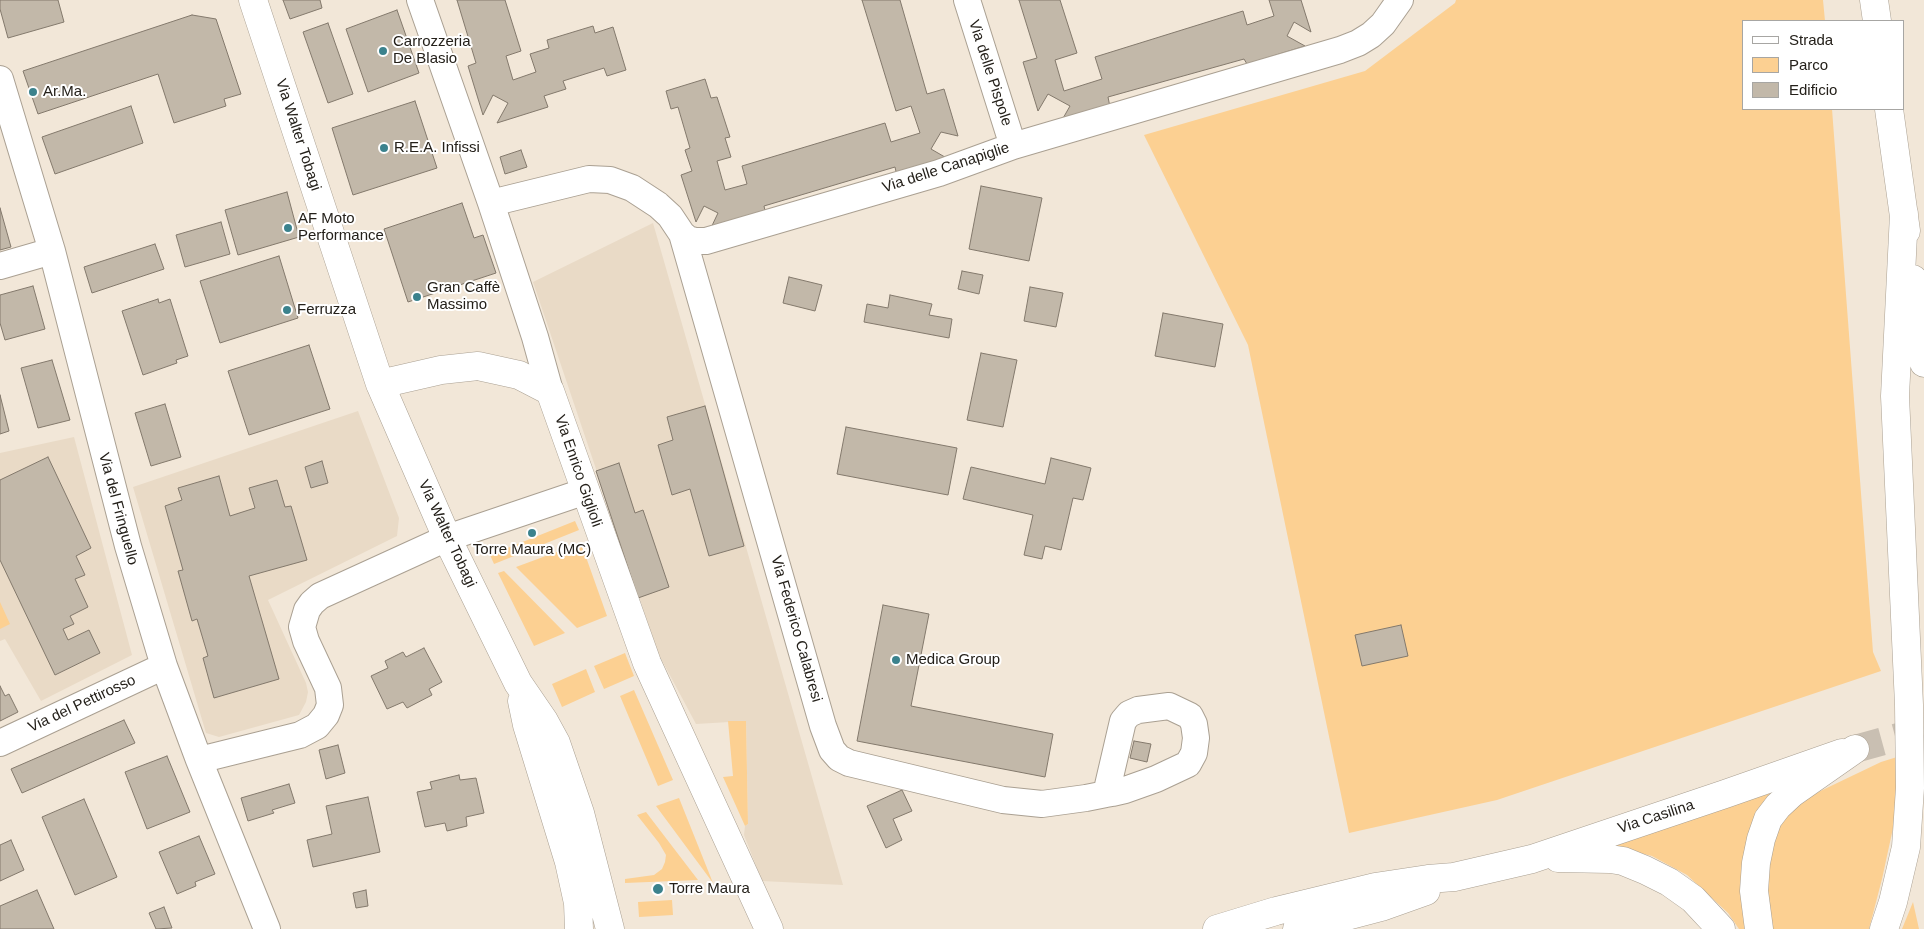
<!DOCTYPE html>
<html>
<head>
<meta charset="utf-8">
<style>
	body { margin:0 }
	#map { position:relative; width:1924px; height:929px; overflow:hidden; background:#f2e7d8; font-family:Helvetica,sans-serif }
	canvas { display:block }
	.legend { position:absolute; left:1742px; top:20px; width:162px; height:90px; box-sizing:border-box; background:#fff; border:1px solid #a7a6a3; margin:0; padding:6px 9px; list-style:none; font-size:15px; color:#24201a }
	.legend li { display:flex; align-items:center; gap:10px; height:25px }
	.legend b { width:25px; border:1px solid #a7a6a3 }
</style>
</head>
<body>
<div id="map">
<canvas width="1924" height="929"></canvas>
<ul class="legend">
<li><b style="height:6px;background:#fff"></b>Strada</li>
<li><b style="height:14px;background:#fcd092"></b>Parco</li>
<li><b style="height:14px;background:#c2b8a9"></b>Edificio</li>
</ul>
</div>
<script>
const g = document.querySelector('canvas').getContext('2d');
g.lineJoin = 'round';
function paint(path, color) {
  g.fillStyle = color;
  g.fill(path, 'evenodd');
}
function shape(rows) {
  const path = new Path2D();
  for (const r of rows) {
    path.moveTo(r[0], r[1]);
    for (let i = 2; i < r.length; i += 2) path.lineTo(r[i], r[i + 1]);
  }
  return path;
}
function strokePath(path, color, width, dash) {
  g.strokeStyle = color;
  g.lineWidth = width;
  g.lineCap = dash ? 'butt' : 'round';
  g.setLineDash(dash || []);
  g.stroke(path);
}
function label(font, color, halo, rows, align = 'center') {
  g.font = font + ' Helvetica,sans-serif';
  g.lineWidth = 4;
  g.setLineDash([]);
  g.textBaseline = 'middle';
  g.strokeStyle = halo;
  g.fillStyle = color;
  for (const [text, x, y, turn = 0] of rows) {
    g.save();
    g.translate(x, y);
    g.rotate((+turn || 0) * Math.PI / 180);
    g.textAlign = isNaN(turn) ? turn : align;
    if (halo) g.strokeText(text, 0, 0);
    g.fillText(text, 0, 0);
    g.restore();
  }
}
paint(shape([
	[653,223,843,885,762,881,744,835,745,826,748,824,746,721,696,724,658,653,533,282],
	[358,411,399,518,397,536,268,600,306,683,308,692,306,702,299,715,219,737,206,733,133,487],
	[74,437,132,655,41,701,5,639,0,641,0,453]
]), '#e9dac6');
paint(shape([
	[1456,0,1823,0,1825,21,1743,21,1743,109,1832,109,1873,652,1881,671,1497,800,1349,833,1248,345,1144,135,1365,71,1455,3],
	[575,521,579,530,494,564,490,555],
	[581,543,607,616,577,628,516,567],
	[504,571,565,633,534,646,498,573],
	[0,602,10,624,0,629],
	[625,653,634,676,604,689,594,666],
	[586,669,595,692,562,707,552,684],
	[634,690,673,780,658,786,620,696],
	[728,721,746,721,748,824,745,826,723,777,733,776],
	[1897,757,1898,805,1882,879,1869,929,1770,929,1762,888,1781,816,1810,796,1881,762],
	[1777,791,1745,929,1739,929,1728,913,1687,875,1652,856,1604,844],
	[679,798,713,883,656,806],
	[646,812,698,880,625,883,625,879,654,875,662,869,665,862,666,855,659,843,637,815],
	[672,900,673,915,639,917,638,902],
	[1913,902,1919,929,1902,929]
]), '#fcd092');
const building = shape([
	[0,0,58,0,64,22,8,38,0,9,0,0],
	[283,0,320,0,322,8,290,19,283,0],
	[457,0,505,0,521,51,506,56,513,80,536,72,530,54,549,48,547,40,593,26,595,33,613,27,626,70,607,76,604,68,563,81,566,89,544,96,548,107,497,123,508,103,493,95,483,115,468,66,476,63,457,0],
	[862,0,900,0,927,94,944,89,958,136,941,132,931,149,950,160,897,176,895,167,764,206,766,215,709,232,718,213,704,206,696,222,681,175,692,171,685,150,690,148,678,107,671,109,666,91,705,79,711,98,717,97,730,137,725,138,731,157,717,161,725,190,747,184,742,166,885,123,891,142,920,133,911,106,896,111,862,0],
	[1019,0,1060,0,1077,53,1055,60,1064,91,1102,79,1095,57,1243,11,1247,25,1274,16,1269,0,1301,0,1311,32,1294,22,1287,36,1305,46,1247,64,1244,59,1108,97,1110,107,1062,120,1070,106,1048,94,1038,111,1023,62,1037,58,1019,0],
	[397,10,419,73,368,92,346,29,397,10],
	[192,15,216,19,241,94,224,99,226,106,174,123,158,74,38,114,23,71,192,15],
	[328,23,353,94,328,103,303,32,328,23],
	[415,101,437,168,353,195,332,128,415,101],
	[131,106,143,143,55,174,42,137,131,106],
	[521,150,527,167,505,174,500,157,521,150],
	[981,186,1042,198,1029,261,969,249,981,186],
	[287,192,299,237,238,255,225,210,287,192],
	[462,203,474,238,483,235,496,273,408,302,384,229,462,203],
	[0,208,11,247,0,250,0,208],
	[221,222,230,254,185,267,176,235,221,222],
	[155,244,164,269,92,293,84,267,155,244],
	[279,256,298,318,220,343,200,281,279,256],
	[962,271,983,275,979,294,958,289,962,271],
	[789,277,822,285,815,311,783,303,789,277],
	[33,286,45,329,5,340,0,323,0,295,33,286],
	[1030,287,1063,293,1056,327,1024,321,1030,287],
	[890,295,932,304,929,315,952,319,949,338,864,322,867,304,888,308,890,295],
	[158,299,159,303,170,299,188,356,176,360,177,363,143,375,122,311,158,299],
	[1163,313,1223,324,1215,367,1155,356,1163,313],
	[309,345,330,409,249,435,228,371,309,345],
	[981,353,1017,360,1003,427,967,420,981,353],
	[52,360,70,420,38,428,21,368,52,360],
	[0,395,9,431,0,434,0,395],
	[165,404,181,457,151,466,135,413,165,404],
	[705,406,744,546,709,556,690,489,672,495,658,445,673,440,667,417,705,406],
	[846,427,957,448,948,495,837,474,846,427],
	[48,457,91,548,76,556,85,575,75,579,88,607,70,616,74,624,63,629,68,640,89,630,100,653,55,675,0,560,0,480,48,457],
	[1051,458,1091,468,1083,500,1073,498,1061,550,1045,546,1042,559,1024,555,1033,515,963,499,971,467,1045,484,1051,458],
	[322,461,328,483,311,488,305,467,322,461],
	[619,463,635,513,643,510,669,587,638,598,596,471,619,463],
	[219,476,230,516,255,508,249,488,277,480,285,507,291,506,307,560,249,576,279,679,214,698,203,658,208,656,197,619,192,621,178,571,183,570,165,506,182,500,178,488,219,476],
	[883,605,929,614,911,706,1053,734,1045,777,857,741,883,605],
	[1401,625,1408,656,1362,666,1355,635,1401,625],
	[424,648,442,682,429,689,432,695,407,708,403,702,387,709,371,676,388,668,385,661,403,652,406,657,424,648],
	[0,686,5,696,9,694,18,712,0,721,0,686],
	[124,720,135,743,22,793,11,769,124,720],
	[1134,741,1151,744,1147,762,1130,758,1134,741],
	[338,745,345,773,326,779,319,750,338,745],
	[167,756,190,812,147,829,125,772,167,756],
	[459,775,460,780,476,778,484,813,466,817,467,826,447,831,445,823,425,827,417,792,432,789,430,782,459,775],
	[289,784,295,803,272,810,274,813,248,821,241,798,289,784],
	[902,790,912,811,893,819,902,840,886,848,867,806,902,790],
	[368,797,380,852,313,867,307,840,332,834,326,806,368,797],
	[84,799,117,877,75,895,42,817,84,799],
	[199,836,215,874,195,882,196,886,177,894,159,852,199,836],
	[11,840,24,870,0,881,0,845,11,840],
	[37,890,54,929,0,929,0,906,37,890],
	[366,890,368,906,356,908,353,893,366,890],
	[164,907,172,928,156,929,149,913,164,907]
]);
paint(building, '#c2b8a9');
strokePath(building, '#83796c', 1);
strokePath(shape([
	[1855,749,1924,730]
]), '#c9bfb2', 28, [28, 14]);
const street = shape([
	[420,0,491,203,535,337,550,391],
	[967,0,1013,146],
	[0,79,52,251,128,546,164,666,199,760,267,929],
	[491,203,589,179,610,180,632,188,658,205,670,216,682,234,688,239,695,241,706,241,939,173,1013,146,1340,50,1358,43,1371,35,1383,24,1400,0],
	[682,234,823,726,832,750,839,758,849,763,1003,800,1042,804,1086,798,1106,794,1112,793,1125,790,1156,779,1188,764,1194,753,1196,738,1194,724,1190,716,1169,706,1138,710,1129,714,1123,721,1106,794],
	[0,266,52,251],
	[0,743,164,666],
	[199,760,300,735,317,726,326,715,330,705,328,688,306,641,302,627,307,610,312,603,320,596,447,538,586,491]
]);
const secondary = shape([
	[253,0,380,384,447,538,518,683,544,721,556,743,580,813,610,929],
	[380,384,441,370,478,366,519,375,550,391,647,663,769,929],
	[522,701,527,725,569,862,578,903,579,929],
	[1558,858,1610,859,1623,861,1645,870,1669,882,1693,899,1721,929],
	[1217,929,1276,911,1375,887,1428,879,1454,877,1532,859,1725,794,1842,753],
	[1297,929,1381,907,1426,891]
]);
const primary = shape([
	[1759,929,1754,891,1756,863,1761,839,1768,819,1778,806,1792,793,1855,749]
]);
const highway = shape([
	[1874,0,1877,21],
	[1889,109,1906,231],
	[1913,279,1924,363],
	[1884,929,1893,902,1906,847,1910,788,1909,705,1895,396,1904,214]
]);
strokePath(street, '#aaa092', 28);
strokePath(secondary, '#aaa092', 29);
strokePath(primary, '#aaa092', 29);
strokePath(highway, '#aaa092', 29);
strokePath(street, '#fff', 26);
strokePath(secondary, '#fff', 28);
strokePath(primary, '#fff', 28);
strokePath(highway, '#fff', 28);
for (const [x, y, r, color] of [
	[383,51,5,"#3b828d"],
	[33,92,5,"#3b828d"],
	[384,148,5,"#3b828d"],
	[288,228,5,"#3b828d"],
	[417,297,5,"#3b828d"],
	[287,310,5,"#3b828d"],
	[532,533,5,"#3b828d"],
	[896,660,5,"#3b828d"],
	[658,889,6,"#3b828d"]
]) {
  const dot = new Path2D();
  dot.arc(x, y, r, 0, 2 * Math.PI);
  g.fillStyle = color;
  g.fill(dot);
  strokePath(dot, '#fff', 2);
}
label('15px', '#24201a', '#fff', [
	["Carrozzeria",393,42],
	["De Blasio",393,59],
	["Ar.Ma.",43,92],
	["R.E.A. Infissi",394,148],
	["AF Moto",298,219],
	["Performance",298,236],
	["Gran Caffè",427,288],
	["Massimo",427,305],
	["Ferruzza",297,310],
	["Torre Maura (MC)",532,550,"center"],
	["Medica Group",906,660],
	["Torre Maura",669,889]
], 'left');
label('15px', '#24201a', '#fff', [
	["Via delle Pispole",990,73,72],
	["Via Walter Tobagi",298,135,72],
	["Via delle Canapiglie",946,168,-18],
	["Via Enrico Giglioli",578,471,71],
	["Via del Fringuello",118,509,75],
	["Via Walter Tobagi",447,534,65],
	["Via Federico Calabresi",796,629,74],
	["Via del Pettirosso",82,704,-25],
	["Via Casilina",1656,817,-18]
]);
</script>
</body>
</html>
